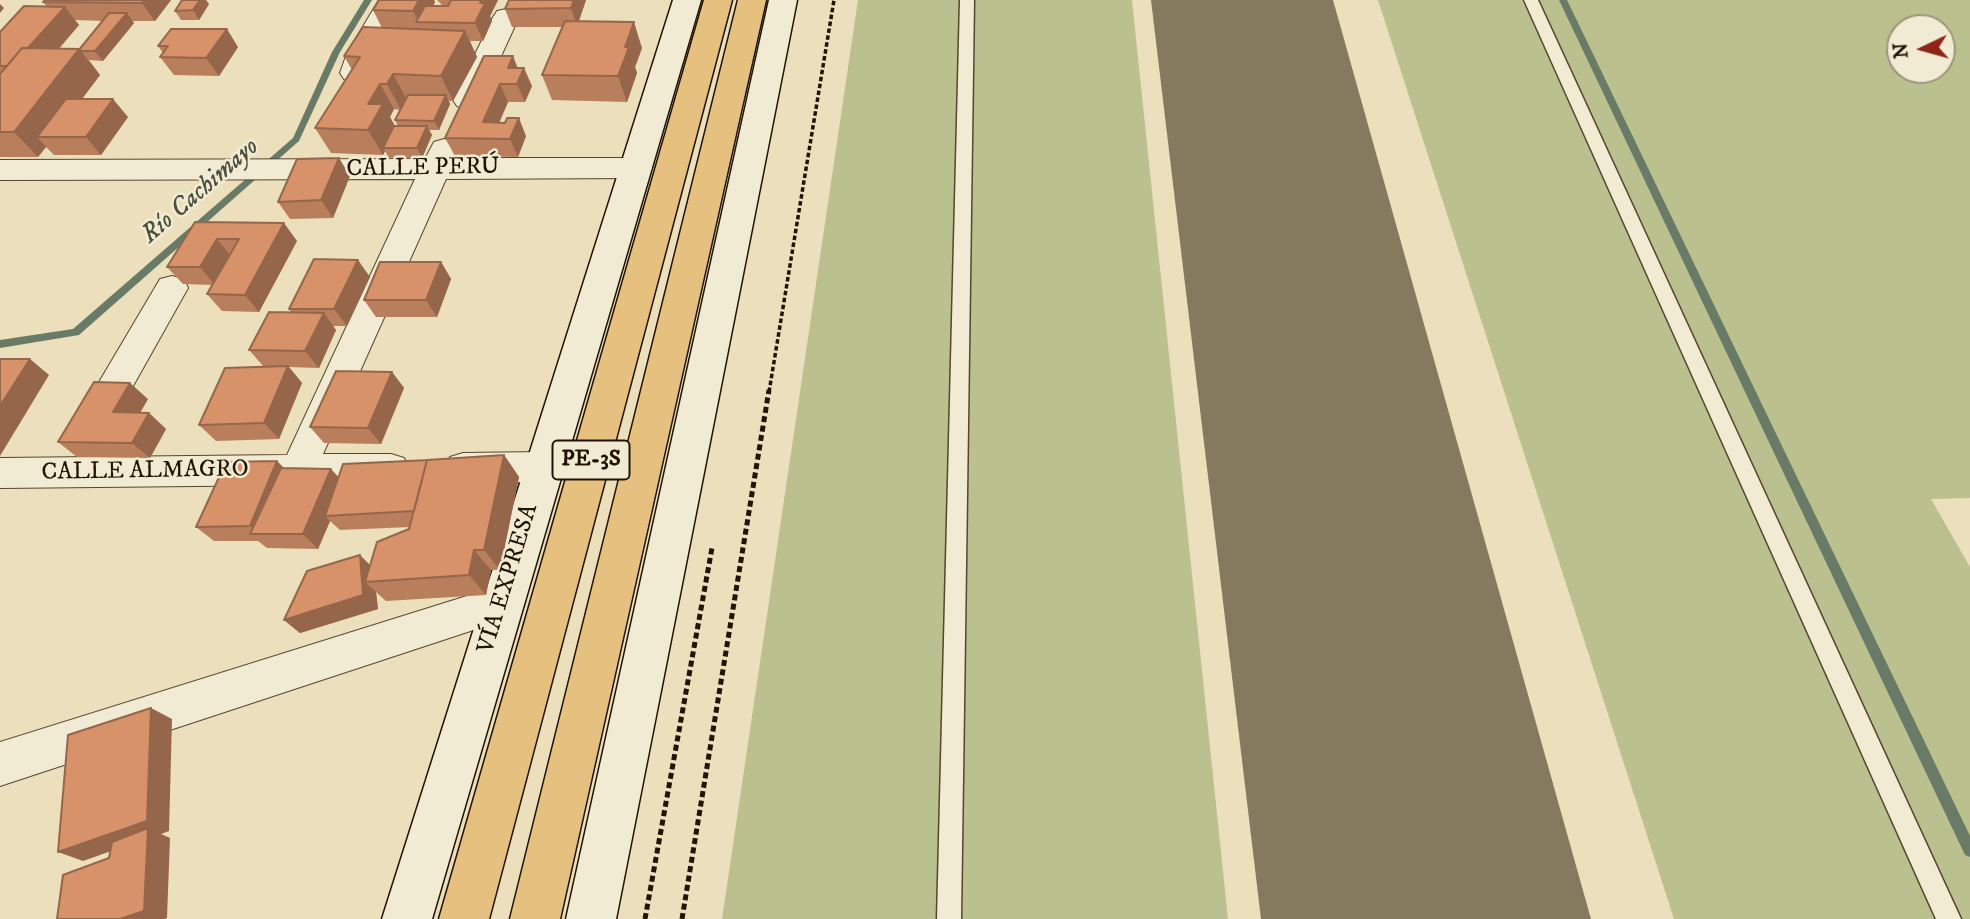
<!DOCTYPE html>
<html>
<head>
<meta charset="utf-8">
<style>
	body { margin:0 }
	#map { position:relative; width:1970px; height:919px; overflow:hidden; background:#ebe0bb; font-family:"IM FELL DW Pica",serif }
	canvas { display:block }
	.north { position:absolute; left:1886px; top:14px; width:70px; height:70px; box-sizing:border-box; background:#f2ebd3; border:2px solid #9e957f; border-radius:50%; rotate:265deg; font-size:19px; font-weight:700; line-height:28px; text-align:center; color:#211300 }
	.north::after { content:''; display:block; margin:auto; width:24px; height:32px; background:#8f2418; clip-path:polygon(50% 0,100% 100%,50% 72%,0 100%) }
</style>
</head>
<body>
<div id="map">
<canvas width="1970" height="919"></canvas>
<div class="north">N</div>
</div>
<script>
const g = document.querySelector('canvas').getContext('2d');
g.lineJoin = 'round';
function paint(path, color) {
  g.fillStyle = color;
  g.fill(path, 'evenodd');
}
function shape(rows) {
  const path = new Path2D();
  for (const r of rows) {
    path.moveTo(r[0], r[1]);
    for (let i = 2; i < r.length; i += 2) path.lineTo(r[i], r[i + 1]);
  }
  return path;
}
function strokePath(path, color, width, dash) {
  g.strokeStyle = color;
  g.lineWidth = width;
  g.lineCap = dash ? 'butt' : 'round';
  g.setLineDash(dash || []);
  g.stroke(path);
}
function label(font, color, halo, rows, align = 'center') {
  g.font = font + ' "IM FELL DW Pica",serif';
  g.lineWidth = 5;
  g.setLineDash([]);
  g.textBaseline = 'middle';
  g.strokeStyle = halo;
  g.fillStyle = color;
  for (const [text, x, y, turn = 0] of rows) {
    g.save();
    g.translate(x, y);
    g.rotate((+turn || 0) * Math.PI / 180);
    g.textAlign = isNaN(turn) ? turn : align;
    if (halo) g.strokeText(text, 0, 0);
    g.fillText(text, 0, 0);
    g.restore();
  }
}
paint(shape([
	[858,0,1132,0,1228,919,722,919],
	[1378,0,1970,0,1970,498,1931,499,1970,567,1970,919,1674,919],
	[1900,28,1942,28,1942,70,1900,70]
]), '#bbc18e');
paint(shape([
	[364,0,372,0,340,52,299,141,79,335,0,348,0,340,73,329,293,138,332,52,364,0],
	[1559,0,1567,0,1970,836,1970,857,1965,855,1559,0]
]), '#697a66');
paint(shape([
	[1151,0,1333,0,1591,919,1261,919,1151,0]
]), '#867a5e');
const service = shape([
	[960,0,974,0,961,919,937,919,960,0],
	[1524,0,1538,0,1961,919,1936,919,1524,0]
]);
const minor = shape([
	[379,0,405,0,375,53,364,79,354,82,344,79,340,73,347,53,379,0],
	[506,9,515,11,519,17,481,100,477,106,467,109,457,106,453,100,493,17,497,11,506,9],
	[444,139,454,142,459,149,455,158,637,158,648,161,652,168,648,175,637,178,446,179,323,454,391,454,404,458,409,469,404,480,391,484,0,488,0,458,287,455,415,179,0,180,0,160,425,159,434,142,444,139],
	[172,276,184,279,188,288,105,436,92,441,79,436,74,426,79,416,160,279,172,276],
	[543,452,556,456,561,467,556,478,543,482,463,483,450,479,445,468,450,457,463,453,543,452],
	[502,585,516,590,522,603,516,616,0,786,0,742,502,585]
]);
const secondary = shape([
	[673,0,701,0,432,919,382,919,673,0],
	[769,0,797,0,616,919,566,919,769,0]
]);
const primary = shape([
	[704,0,732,0,489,919,439,919,704,0],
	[738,0,766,0,560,919,510,919,738,0]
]);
strokePath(service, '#54462f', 3);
strokePath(minor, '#54462f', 2);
strokePath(secondary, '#211300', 3);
strokePath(primary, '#211300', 3);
strokePath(shape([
	[769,392,834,0]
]), '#211300', 3.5, [4.5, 2.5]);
strokePath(shape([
	[645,919,712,548],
	[682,919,769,390]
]), '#211300', 5, [6, 3.5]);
paint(service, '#f2ebd3');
paint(minor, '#f2ebd3');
paint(secondary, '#f2ebd3');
paint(primary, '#e6c07e');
paint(shape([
	[171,0,155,21,132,21,134,23,103,61,89,60,100,75,82,99,128,117,101,155,54,155,46,147,38,157,0,157,0,32,47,7,43,2],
	[75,20,103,21,79,49,59,49,79,25],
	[379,0,434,0,435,2,433,6,443,6,437,0,498,0,490,16,492,21,483,41,470,41,477,57,453,101,449,101,450,104,439,130,429,130,432,135,422,158,389,158,385,151,383,155,331,153,315,128,352,70,344,56,382,28,373,10],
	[394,109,400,110,395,120,398,126,395,126,390,117],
	[586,0,579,21,642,48,635,67,637,73,627,102,552,100,542,75,562,27,512,27,505,9],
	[209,4,199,20,181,20,175,11],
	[158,46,238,47,219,76,174,75,160,57,163,53],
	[484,56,518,68,532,86,525,102,508,102,499,122,526,136,518,157,455,156,445,138],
	[350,176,333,218,290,219,278,202],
	[195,222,297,241,259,312,222,311,207,294,213,285,183,284,167,267],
	[441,262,451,279,437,317,376,317,364,300],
	[370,277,347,326,333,326,336,330,319,368,289,367,302,383,279,439,216,441,199,425,264,367,249,350,292,313,289,309],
	[392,372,404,388,381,444,324,443,310,427],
	[148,399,140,413,149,413,166,429,150,458,77,457,58,442],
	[504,455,519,477,500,570,491,570,486,595,386,601,376,592,378,609,300,633,284,620,370,565,409,529,410,527,340,530,330,521,318,549,267,548,258,541,214,541,196,527,277,461,284,468,339,477,429,460]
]), '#b97e5b');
paint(shape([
	[144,0,171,0,155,21,142,3],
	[200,0,206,0,209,4,199,20,193,10],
	[419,0,434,0,435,2,425,23,419,22,413,11],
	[481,0,498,0,490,16,492,21,483,41,475,23],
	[574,0,586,0,577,26,571,8],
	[0,4,4,8,0,13],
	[65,7,79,25,27,84,12,66],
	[127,13,134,23,103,61,95,51],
	[634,22,642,48,635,67,637,73,627,102,618,76,625,47],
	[227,29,238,47,219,76,206,58],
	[465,31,477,57,453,101,441,76],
	[79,49,100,75,53,137,37,137,46,147,38,157,14,132],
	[513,56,520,74,508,68],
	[524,68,532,86,525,102,517,84],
	[393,74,407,100,401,110,387,84],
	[380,84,394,109,390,117,397,130,383,148,385,151,383,155,368,130,368,104],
	[500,84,508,102,492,140,483,122],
	[446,95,450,104,439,130,434,121],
	[113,99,128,117,101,155,86,137],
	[519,118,526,136,518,157,510,139],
	[427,126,432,135,422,158,417,148],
	[339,158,350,176,333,218,321,200],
	[284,223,297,241,259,312,245,295],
	[217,239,231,256,215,285,200,267],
	[358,260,370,277,347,326,334,309],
	[441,262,451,279,437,317,426,300],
	[324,313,336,330,319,368,305,351],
	[30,359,49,375,0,456,0,406],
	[288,366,302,383,279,439,264,423],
	[392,372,404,388,381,444,368,428],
	[130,383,148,399,131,428,113,412],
	[149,413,166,429,150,458,132,443],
	[504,455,519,477,500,570,484,550],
	[277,461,292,477,258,534,250,526],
	[331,469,345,484,325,516,330,521,318,549,303,534],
	[474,550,491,570,486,595,469,575],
	[360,555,374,569,365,582,376,592,378,609,300,633,284,620],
	[151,708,172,719,169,831,161,834,170,838,167,918,165,919,120,919,148,838,83,861,58,852]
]), '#96664a');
const building = shape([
	[45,0,144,0,142,3,43,2,45,0],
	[182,0,200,0,193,10,175,11,182,0],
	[379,0,419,0,413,11,373,10,379,0],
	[451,0,481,0,480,3,485,3,475,23,416,22,425,6,448,6,451,0],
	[509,0,574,0,571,8,505,9,509,0],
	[24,6,65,7,28,48,22,48,7,66,0,66,0,32,24,6],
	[109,13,127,13,95,51,81,51,79,49,78,51,109,13],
	[565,21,634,22,625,47,629,47,618,76,542,75,565,21],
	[363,27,465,31,441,76,393,74,387,84,380,84,368,104,383,104,368,130,315,128,360,57,344,56,363,27],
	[171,29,227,29,206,58,160,57,168,46,158,46,171,29],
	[22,48,79,49,14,132,0,132,0,74,22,48],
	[484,56,513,56,508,68,524,68,517,84,500,84,483,122,505,123,507,118,519,118,510,139,445,138,484,56],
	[408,95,446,95,434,121,395,120,408,95],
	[66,99,113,99,86,137,37,137,66,99],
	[394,126,427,126,417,148,383,148,394,126],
	[339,158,321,200,278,202,297,159,339,158],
	[195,222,284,223,245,295,207,294,239,239,217,239,200,267,167,267,195,222],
	[314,259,358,260,334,309,289,309,314,259],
	[380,262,441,262,426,300,364,300,380,262],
	[269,312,324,313,305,351,249,350,269,312],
	[0,359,30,359,0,406,0,359],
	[288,366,264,423,199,425,225,368,288,366],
	[336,371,392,372,368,428,310,427,336,371],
	[94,382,130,383,113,412,149,413,132,443,58,442,94,382],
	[504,455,484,550,474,550,469,575,365,582,377,542,409,529,427,460,504,455],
	[427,460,414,511,325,516,343,464,429,460,427,460],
	[277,461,250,526,196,527,226,462,277,461],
	[281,468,331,469,303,534,250,534,281,468],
	[360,555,363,595,284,620,307,571,360,555],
	[151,708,147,821,58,852,68,735,151,708],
	[148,828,144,911,120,919,57,919,63,875,109,858,112,842,148,828]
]);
paint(building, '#d7926a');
strokePath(building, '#96664a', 2);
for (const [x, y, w] of [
	[591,460,77]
]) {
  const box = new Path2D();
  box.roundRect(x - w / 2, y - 19.5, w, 39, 5);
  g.fillStyle = '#f2ebd3';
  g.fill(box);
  strokePath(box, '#211300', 2);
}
label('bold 23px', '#211300', null, [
	["PE-3S",591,460]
]);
label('24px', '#211300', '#f2ebd3', [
	["CALLE PERÚ",423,169,-1],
	["CALLE ALMAGRO",145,472,-1],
	["VÍA EXPRESA",509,579,-73]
]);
label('italic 26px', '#4b4f3c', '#f2ebd3', [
	["Río Cachimayo",201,192,-41]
]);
</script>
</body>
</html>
